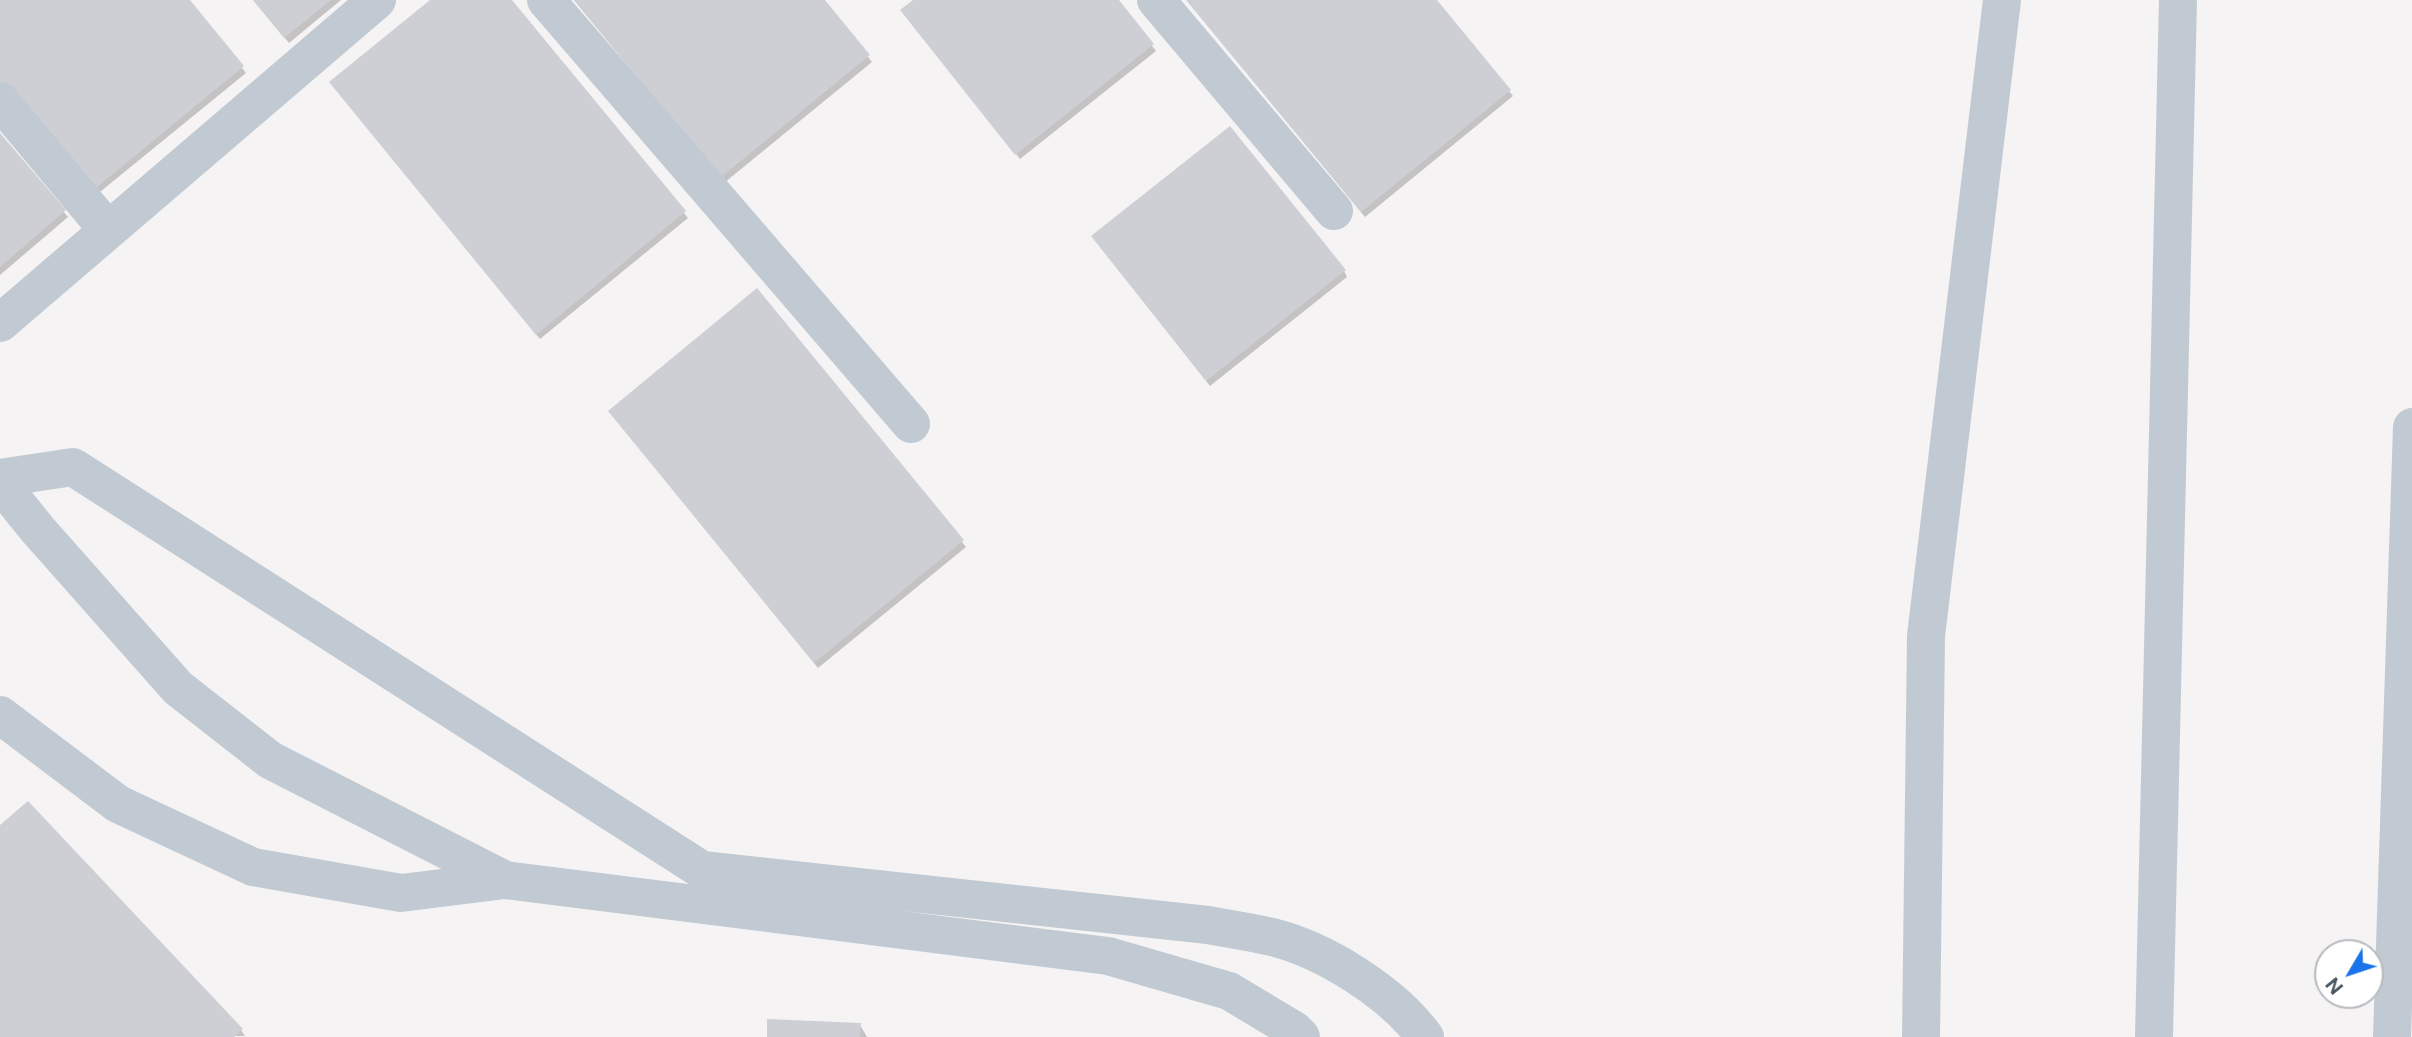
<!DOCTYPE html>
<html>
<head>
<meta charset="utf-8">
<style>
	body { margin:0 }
	#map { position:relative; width:2412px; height:1037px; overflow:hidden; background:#f5f3f3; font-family:"Public Sans",sans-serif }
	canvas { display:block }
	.north { position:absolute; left:2314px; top:939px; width:70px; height:70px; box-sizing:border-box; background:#fff; border:2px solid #b7bbc0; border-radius:50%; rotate:231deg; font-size:19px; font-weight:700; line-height:28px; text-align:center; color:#4a5661 }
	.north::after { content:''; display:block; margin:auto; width:24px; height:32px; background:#1a73e8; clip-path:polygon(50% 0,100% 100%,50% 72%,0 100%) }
</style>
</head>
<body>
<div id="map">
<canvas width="2412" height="1037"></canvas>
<div class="north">N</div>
</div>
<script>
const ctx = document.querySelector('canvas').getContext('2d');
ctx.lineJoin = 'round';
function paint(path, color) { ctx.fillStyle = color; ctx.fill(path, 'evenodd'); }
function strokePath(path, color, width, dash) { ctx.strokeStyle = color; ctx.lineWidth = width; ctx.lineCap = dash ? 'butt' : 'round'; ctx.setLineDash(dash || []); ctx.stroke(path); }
const shadow = new Path2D(`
	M 0,0 L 188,0 L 246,73 L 95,196 L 0,81 Z
	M 253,0 L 341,0 L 289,43 Z
	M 433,0 L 510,0 L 688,218 L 540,339 L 335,88 Z
	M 574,0 L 822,0 L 872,62 L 724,183 Z
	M 916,0 L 1117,0 L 1156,51 L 1020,159 L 906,16 Z
	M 1187,0 L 1435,0 L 1513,96 L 1365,217 Z
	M 0,136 L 68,217 L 0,275 Z
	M 1097,242 L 1344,271 L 1347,277 L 1210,386 Z
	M 757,291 L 966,547 L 818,668 L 610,412 Z
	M 0,827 L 241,1030 L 245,1036 L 0,1037 Z
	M 860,1025 L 867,1037 L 768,1037 Z`);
const building = new Path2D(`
	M 0,0 L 190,0 L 244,66 L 91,192 L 0,81 Z
	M 253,0 L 331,0 L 284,38 Z
	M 430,0 L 512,0 L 686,211 L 536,335 L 329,82 Z
	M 574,0 L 825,0 L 870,55 L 720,178 Z
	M 913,0 L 1119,0 L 1154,44 L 1015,155 L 900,10 Z
	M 1186,0 L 1437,0 L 1511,90 L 1361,212 Z
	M 1230,126 L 1346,270 L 1206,381 L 1091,236 Z
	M 0,133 L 66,210 L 0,267 Z
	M 757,288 L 964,540 L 814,663 L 608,411 Z
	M 28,801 L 243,1029 L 234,1037 L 0,1037 L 0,825 Z
	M 767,1019 L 861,1023 L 860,1037 L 767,1037 Z`);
const minor = new Path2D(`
	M 546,0 L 911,424
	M 1156,0 L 1334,211
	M 0,101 L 107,229
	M 0,323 L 377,0
	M 0,478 L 73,467 L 702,870 L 1208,925 C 1229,929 1251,932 1272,937 C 1325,950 1393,993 1425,1037
	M 0,483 L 38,530 L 178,688 L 270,760 L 505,880 L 1108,956 L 1229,991 L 1294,1030 L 1301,1037
	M 0,715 L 118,804 L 253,867 L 401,893 L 505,880
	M 1921,1037 L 1926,636 L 2002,0
	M 2154,1037 L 2178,0
	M 2392,1037 L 2412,427`);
paint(shadow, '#0003');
paint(building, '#cdcfd5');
strokePath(minor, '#c1cad2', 38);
</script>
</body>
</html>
